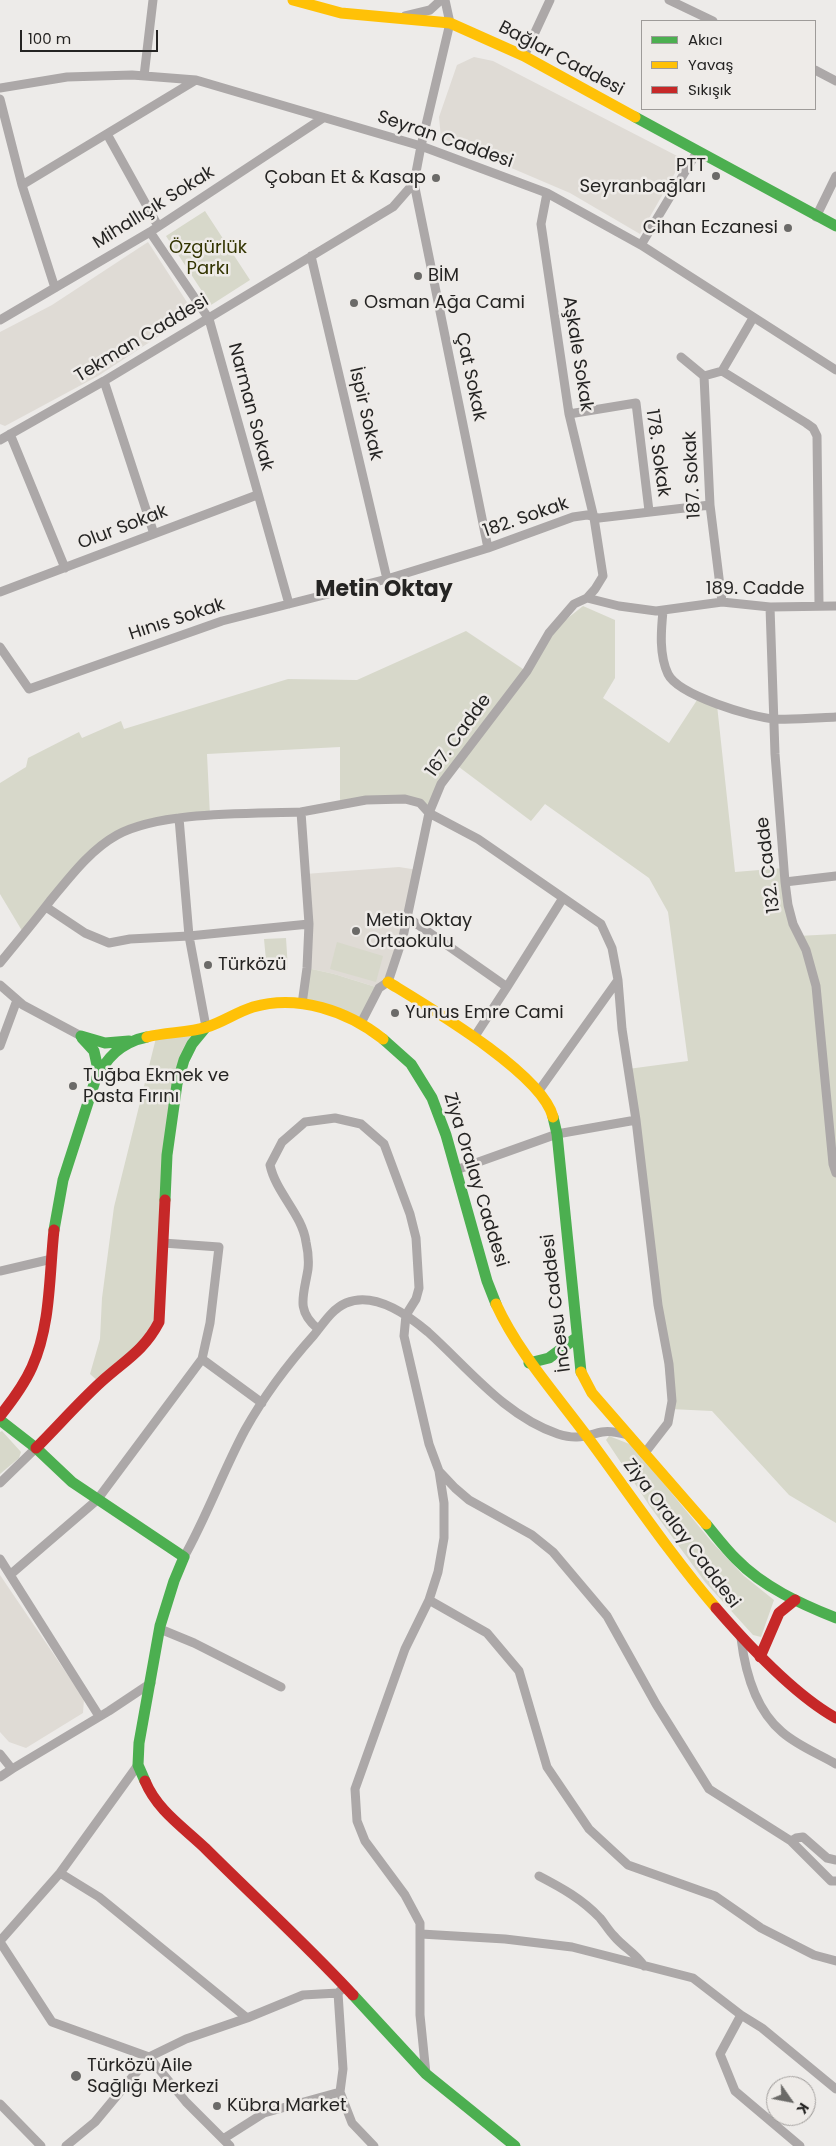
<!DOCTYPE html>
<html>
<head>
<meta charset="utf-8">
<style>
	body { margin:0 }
	#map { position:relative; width:836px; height:2146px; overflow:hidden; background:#edebe9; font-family:Poppins,sans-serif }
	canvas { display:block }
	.legend { position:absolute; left:641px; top:20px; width:175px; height:90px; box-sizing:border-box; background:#eeebe8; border:1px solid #9e9b99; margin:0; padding:6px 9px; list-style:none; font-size:15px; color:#252423 }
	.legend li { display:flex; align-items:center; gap:10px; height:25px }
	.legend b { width:25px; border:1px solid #9e9b99 }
	.north { position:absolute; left:766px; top:2076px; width:50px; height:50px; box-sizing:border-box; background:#eeebe8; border:1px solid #9e9b99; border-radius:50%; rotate:123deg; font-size:14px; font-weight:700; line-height:20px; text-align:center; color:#252423 }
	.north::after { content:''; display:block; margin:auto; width:18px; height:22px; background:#6b6a68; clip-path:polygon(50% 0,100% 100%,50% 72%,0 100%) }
	.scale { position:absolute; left:20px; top:30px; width:138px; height:22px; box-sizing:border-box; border:2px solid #252423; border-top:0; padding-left:6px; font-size:15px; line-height:18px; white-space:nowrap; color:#252423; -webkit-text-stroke:4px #eeebe8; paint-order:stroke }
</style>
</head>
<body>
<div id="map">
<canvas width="836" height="2146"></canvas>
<ul class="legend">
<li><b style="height:6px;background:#4caf50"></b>Akıcı</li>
<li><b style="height:6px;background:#ffc107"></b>Yavaş</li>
<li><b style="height:6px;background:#c62828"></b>Sıkışık</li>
</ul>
<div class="north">K</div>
<div class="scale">100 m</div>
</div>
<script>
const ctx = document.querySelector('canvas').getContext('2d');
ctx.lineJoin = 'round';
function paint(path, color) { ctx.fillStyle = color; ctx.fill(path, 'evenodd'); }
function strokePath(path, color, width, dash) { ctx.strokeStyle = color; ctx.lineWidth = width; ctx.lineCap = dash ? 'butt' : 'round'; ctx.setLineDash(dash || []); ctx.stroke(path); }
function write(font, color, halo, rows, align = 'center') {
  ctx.font = font + ' Poppins,sans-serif'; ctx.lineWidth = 5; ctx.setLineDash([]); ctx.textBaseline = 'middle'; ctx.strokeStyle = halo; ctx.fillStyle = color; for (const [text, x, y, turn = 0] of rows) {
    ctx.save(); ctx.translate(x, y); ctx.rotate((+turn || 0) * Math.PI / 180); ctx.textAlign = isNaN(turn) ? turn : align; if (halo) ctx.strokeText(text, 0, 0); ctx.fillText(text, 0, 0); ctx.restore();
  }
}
const built = new Path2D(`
	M 474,57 L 493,61 L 683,159 L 640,234 L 570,193 L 441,138 L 439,117 L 457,65 Z
	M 148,242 L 194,313 L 98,376 L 5,426 L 0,424 L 0,332 L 52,305 Z
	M 399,867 L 418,870 L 388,982 L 379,988 L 334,974 L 307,968 L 305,874 Z
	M 0,1575 L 84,1699 L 83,1713 L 26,1748 L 9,1742 L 0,1732 Z`);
const green = new Path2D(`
	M 205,211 L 250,280 L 211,305 L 166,236 Z
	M 583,606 L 615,620 L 615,678 L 603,698 L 669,743 L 699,697 L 717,705 L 735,872 L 784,868 L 798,936 L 836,934 L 836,1523 L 789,1495 L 712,1411 L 670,1409 L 628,1069 L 688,1061 L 668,912 L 649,878 L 545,804 L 531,821 L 455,764 L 429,813 L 420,803 L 340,804 L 340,747 L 207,754 L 210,816 L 139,826 L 95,851 L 24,934 L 0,894 L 0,783 L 26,767 L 28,758 L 79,732 L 82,738 L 121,721 L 124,729 L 288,679 L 357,680 L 466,631 L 526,671 L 549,633 Z
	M 286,938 L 288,969 L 267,971 L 264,939 Z
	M 337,942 L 383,956 L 376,982 L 330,969 Z
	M 307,968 L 334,974 L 379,988 L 361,1023 L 302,1004 Z
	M 206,1027 L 177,1084 L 159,1322 L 100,1383 L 90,1374 L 100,1339 L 102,1298 L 114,1207 L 157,1034 Z
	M 2,1431 L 21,1452 L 19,1458 L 0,1474 L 0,1432 Z
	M 609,1436 L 632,1445 L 711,1541 L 744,1576 L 774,1600 L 761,1637 L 753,1635 L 705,1582 L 649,1505 L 606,1440 Z`);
const street = new Path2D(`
	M 669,0 L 713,21
	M 405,16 L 430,10 L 441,0
	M 524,56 L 550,0
	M 815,70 L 836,81
	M 144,76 L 153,0
	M 0,88 L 67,77 L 132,75 L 196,80 L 421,146 L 547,193 L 641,245 L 836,370
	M 0,99 L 22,185 L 55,288
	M 107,134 L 158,226
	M 414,183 L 488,548
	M 22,185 L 196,80
	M 816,217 L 836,176
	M 150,232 L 209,319 L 289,604
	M 641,245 L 697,152
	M 311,256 L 387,579
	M 0,320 L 150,232 L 323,118
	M 681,357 L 704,376 L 710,505 L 722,602
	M 722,371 L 753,318
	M 704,376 L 722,371 L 806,423 L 813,428 L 817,436 L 819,605
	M 104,381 L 154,534
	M 569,414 L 636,403 L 649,511
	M 10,434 L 65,568
	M 0,440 L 104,381 L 393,207 L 414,183 L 421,146 L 450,23 L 445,0
	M 0,592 L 257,495
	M 587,598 L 619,606 L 656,611 L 722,602 L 770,607 L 836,606
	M 770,607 L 775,754 L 785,882 L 788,905 L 793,924 L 806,950 L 816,986 L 833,1164 L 836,1173
	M 663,611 C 661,631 659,655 668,674 C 678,695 753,718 775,719 C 795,720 816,718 836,717
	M 0,647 L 29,689 L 222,621 L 387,579 L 488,548 L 573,517 L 587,515 L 599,518 L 710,505
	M 301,812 L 366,800 L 405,799 L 420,803 L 429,813 L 478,839 L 601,924 L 612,948 L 618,980 L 622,1029 L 636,1120 L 658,1305 L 669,1364 L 672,1401 L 668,1423 L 644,1454
	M 179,818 L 189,936 L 206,1027
	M 785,882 L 836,876
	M 46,907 L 85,933 L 109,943 L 130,939 L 189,936 L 309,924
	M 407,917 L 507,987 L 475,1036
	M 0,963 C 17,942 34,922 50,901 C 70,877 90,850 117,835 C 161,811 250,814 301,812 L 309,924 L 307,968 L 302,1004
	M 0,985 L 23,1005 L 81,1036
	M 507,987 L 563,898
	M 361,1023 L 379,988 L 388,982 L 403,937 L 429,813 L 441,784 L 527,671 L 549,633 L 574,604 L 587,598 L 595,589 L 603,576 L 594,518 L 569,414 L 541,224 L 547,193
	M 0,1046 L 17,1000
	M 538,1092 L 618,980
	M 456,1170 L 557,1134 L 636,1120
	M 0,1271 L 52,1259
	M 318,1329 C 295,1310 304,1295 308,1269 C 309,1260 308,1251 306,1242 C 302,1214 276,1193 270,1165 L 282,1142 L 305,1122 L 335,1118 L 361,1124 L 384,1144 L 410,1214 L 416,1238 L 419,1288 L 416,1299 L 406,1315 L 404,1336 L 429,1444 L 439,1471 L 444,1503 L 444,1538 L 438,1572 L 429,1600 L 405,1649 L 355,1789 L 357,1821 L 365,1841 L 405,1895 L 420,1923 L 420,2015 L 426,2074
	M 202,1359 L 262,1403
	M 439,1471 L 455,1488 L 469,1500 L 532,1535 L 553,1552 L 607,1616 L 656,1704 L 709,1789 L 791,1841 L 831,1881 L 836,1881
	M 0,1483 L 36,1448
	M 184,1557 C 207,1516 223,1471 245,1430 C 264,1396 288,1364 314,1335 C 323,1324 332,1309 346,1303 C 374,1291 408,1315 428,1332 C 468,1368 505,1416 558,1434 C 577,1440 584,1436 602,1432 C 611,1430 620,1433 628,1435
	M 0,1559 L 99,1716
	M 11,1574 L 97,1500 L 202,1359 L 210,1323 L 219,1247 L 163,1243
	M 429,1600 L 487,1633 L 519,1671 L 547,1767 L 589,1829 L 628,1865 L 715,1896 L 761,1928 L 814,1955 L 836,1961
	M 160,1629 L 194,1643 L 281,1687
	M 741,1638 C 745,1671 756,1710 782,1732 C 798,1746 819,1754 836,1764
	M 0,1754 L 12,1769 L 109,1711 L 151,1683
	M 0,1777 L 12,1769
	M 791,1841 L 796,1838 L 803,1837 L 827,1858 L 836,1860
	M 60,1873 L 99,1897 L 247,2018
	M 539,1876 C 562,1888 582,1899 600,1918 C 605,1924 609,1931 614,1936 C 624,1948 636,1953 644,1966
	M 421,1934 L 505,1939 L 572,1947 L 693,1978 L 741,2015 L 720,2054 L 735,2091 L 800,2146
	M 0,1941 L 60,1873 L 138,1765
	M 0,1942 L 52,2022 L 149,2057 L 186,2102 L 230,2146
	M 342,1989 L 338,1993 L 343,2069 L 340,2092 L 352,2123 L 374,2146
	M 741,2015 L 762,2028 L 836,2089
	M 0,2104 L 41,2146
	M 223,2139 L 264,2113 L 340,2092
	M 66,2146 L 95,2122 L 149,2057 L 186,2039 L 247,2018 L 303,1995 L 338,1993`);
const fast = new Path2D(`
	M 635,117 L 836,226
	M 81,1036 L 105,1043 L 129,1041
	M 82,1038 L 94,1051 L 99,1074
	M 383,1039 L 411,1064 L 432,1098 L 446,1135 L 487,1281 L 496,1304
	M 553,1117 L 557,1134 L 581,1372
	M 165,1200 L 167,1155 L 177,1084 L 184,1060 L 192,1044 L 206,1027
	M 54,1230 L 63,1180 L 95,1081 C 106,1058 121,1042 147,1037
	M 529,1363 L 549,1358 L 576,1338
	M 0,1420 L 36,1448 L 72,1482 L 184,1557 L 174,1581 L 160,1626 L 139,1743 L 138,1765 L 145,1781
	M 706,1524 C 716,1536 725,1548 736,1559 C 763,1587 801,1604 836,1618
	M 353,1995 L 426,2074 L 515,2146`);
const slow = new Path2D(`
	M 293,0 L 341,13 L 450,23 L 524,56 L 635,117
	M 388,982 C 427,1006 542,1073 553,1117
	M 147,1037 C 167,1032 188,1033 207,1027 C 223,1022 237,1012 253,1007 C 298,994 348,1011 383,1039
	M 496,1304 C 518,1352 554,1392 586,1435 C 629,1493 669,1553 716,1608
	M 581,1372 L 592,1393 L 706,1524`);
const jam = new Path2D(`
	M 0,1416 C 12,1401 24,1385 32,1367 C 51,1325 49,1276 54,1230
	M 36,1448 C 58,1426 78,1403 101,1382 C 124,1361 144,1351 159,1322 L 165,1200
	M 716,1608 C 748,1645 793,1694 836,1718
	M 760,1657 L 779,1613 L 795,1600
	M 145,1781 C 157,1810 183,1827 205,1848 C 254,1897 306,1944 353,1995`);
const markers = [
	[716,176,5,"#6b6a68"],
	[436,178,5,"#6b6a68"],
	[788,228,5,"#6b6a68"],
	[418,276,5,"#6b6a68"],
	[354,303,5,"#6b6a68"],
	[356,931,5,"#6b6a68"],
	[208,965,5,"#6b6a68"],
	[395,1013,5,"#6b6a68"],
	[73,1086,5,"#6b6a68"],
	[76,2076,6,"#6b6a68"],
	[217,2106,5,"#6b6a68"]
];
const streetNames = [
	["Bağlar Caddesi",561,59,28],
	["Seyran Caddesi",445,140,19],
	["Mihallıçık Sokak",154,208,-32],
	["Tekman Caddesi",142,339,-31],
	["Aşkale Sokak",577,354,81],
	["Çat Sokak",470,377,78],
	["Narman Sokak",250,407,75],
	["İspir Sokak",365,414,77],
	["178. Sokak",657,453,82],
	["187. Sokak",693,475,-93],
	["182. Sokak",526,518,-19],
	["Olur Sokak",123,528,-21],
	["189. Cadde",755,589],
	["Hınıs Sokak",177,620,-18],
	["167. Cadde",459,736,-54],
	["132. Cadde",769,865,-97],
	["Ziya Oralay Caddesi",475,1180,73],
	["İncesu Caddesi",557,1303,-97],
	["Ziya Oralay Caddesi",681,1534,53]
];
const poiNames = [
	["PTT",706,166,"right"],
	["Seyranbağları",706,187,"right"],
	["Çoban Et & Kasap",426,178,"right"],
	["Cihan Eczanesi",778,228,"right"],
	["BİM",428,276],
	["Osman Ağa Cami",364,303],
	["Metin Oktay",366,921],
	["Ortaokulu",366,942],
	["Türközü",218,965],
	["Yunus Emre Cami",405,1013],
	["Tuğba Ekmek ve",83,1076],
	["Pasta Fırını",83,1097],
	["Türközü Aile",87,2066],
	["Sağlığı Merkezi",87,2087],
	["Kübra Market",227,2106]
];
const parkNames = [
	["Özgürlük",208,248],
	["Parkı",208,269]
];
const districtNames = [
	["Metin Oktay",384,590]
];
paint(built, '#dfdbd5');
paint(green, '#d7d8ca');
strokePath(street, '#aca8a8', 9);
strokePath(fast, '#4caf50', 11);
strokePath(slow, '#ffc107', 11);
strokePath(jam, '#c62828', 11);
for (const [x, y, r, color] of markers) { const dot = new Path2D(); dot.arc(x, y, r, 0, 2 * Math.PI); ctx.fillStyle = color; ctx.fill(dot); strokePath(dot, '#eeebe8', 2); }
write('18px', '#252423', '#eeebe8', streetNames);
write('18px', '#252423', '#eeebe8', poiNames, 'left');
write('18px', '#323400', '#eeebe8', parkNames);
write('bold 22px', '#252423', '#eeebe8', districtNames);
</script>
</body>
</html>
